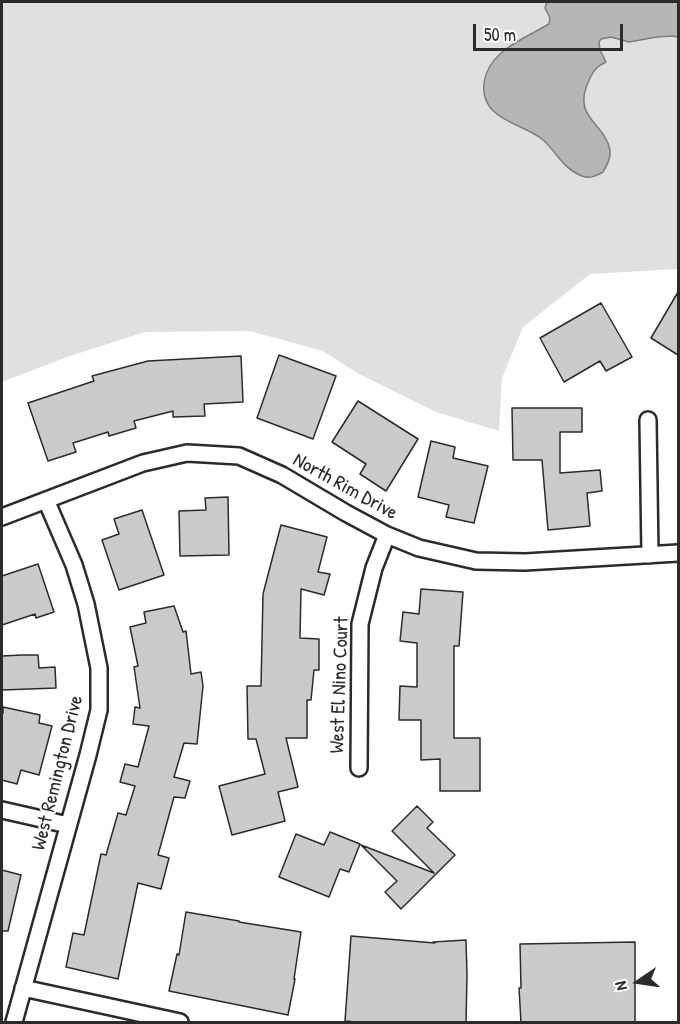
<!DOCTYPE html>
<html>
<head>
<meta charset="utf-8">
<style>
	body { margin:0 }
	#map { position:relative; width:680px; height:1024px; overflow:hidden; background:#fff; font-family:"Patrick Hand",sans-serif }
	canvas { display:block }
	.frame { position:absolute; inset:0; border:3px solid #2b2b2b; pointer-events:none }
	.north { position:absolute; left:608px; top:952px; width:60px; height:60px; -webkit-text-stroke:4px #fff; paint-order:stroke; rotate:257deg; font-size:16px; font-weight:700; line-height:24px; text-align:center; color:#2b2b2b }
	.north::after { content:''; display:block; margin:auto; width:21px; height:27px; background:#2b2b2b; clip-path:polygon(50% 0,100% 100%,50% 72%,0 100%) }
	.scale { position:absolute; left:473px; top:24px; width:150px; height:27px; box-sizing:border-box; border:3px solid #2b2b2b; border-top:0; padding-left:8px; font-size:18px; line-height:21px; white-space:nowrap; color:#2b2b2b; -webkit-text-stroke:4px #fff; paint-order:stroke }
</style>
</head>
<body>
<div id="map">
<canvas width="680" height="1024"></canvas>
<div class="frame"></div>
<div class="north">N</div>
<div class="scale">50 m</div>
</div>
<script>
const ctx = document.querySelector('canvas').getContext('2d');
ctx.lineJoin = 'round';
function paint(path, color) { ctx.fillStyle = color; ctx.fill(path, 'evenodd'); }
function strokePath(path, color, width, dash) { ctx.strokeStyle = color; ctx.lineWidth = width; ctx.lineCap = dash ? 'butt' : 'round'; ctx.setLineDash(dash || []); ctx.stroke(path); }
function write(font, color, halo, rows, align = 'center') {
  ctx.font = font + ' "Patrick Hand",sans-serif'; ctx.lineWidth = 4.5; ctx.setLineDash([]); ctx.textBaseline = 'middle'; ctx.strokeStyle = halo; ctx.fillStyle = color; for (const [text, x, y, turn = 0] of rows) {
    ctx.save(); ctx.translate(x, y); ctx.rotate((+turn || 0) * Math.PI / 180); ctx.textAlign = isNaN(turn) ? turn : align; if (halo) ctx.strokeText(text, 0, 0); ctx.fillText(text, 0, 0); ctx.restore();
  }
}
const green = new Path2D(`
	M 2,2 L 678,2 L 678,269 L 590,274 L 523,327 L 502,378 L 499,431 L 436,412 L 357,373 L 323,351 L 250,331 L 145,332 L 67,357 L 2,382 Z`);
const water = new Path2D(`
	M 547,2 L 678,2 L 678,37 L 672,36 L 657,37 L 629,42 L 611,37 L 601,39 L 599,42 L 600,50 L 606,62 C 597,66 594,70 590,78 C 570,118 604,121 610,150 C 611,158 607,165 603,172 C 596,176 590,179 582,176 C 562,168 557,152 542,139 C 522,123 480,120 484,83 C 488,51 524,39 549,24 L 550,18 L 545,8 Z`);
const building = new Path2D(`
	M 678,292 L 678,355 L 651,338 Z
	M 601,303 L 632,357 L 606,371 L 600,361 L 564,382 L 540,338 Z
	M 279,355 L 336,376 L 313,439 L 257,418 Z
	M 241,356 L 243,402 L 204,404 L 205,416 L 173,417 L 173,411 L 134,421 L 136,428 L 109,436 L 108,432 L 73,443 L 76,452 L 48,461 L 28,403 L 94,381 L 92,376 L 148,361 Z
	M 358,401 L 418,439 L 386,491 L 360,474 L 366,464 L 332,442 Z
	M 512,408 L 582,408 L 582,432 L 560,432 L 560,473 L 600,470 L 602,491 L 587,493 L 590,526 L 548,530 L 542,460 L 513,460 Z
	M 431,441 L 455,447 L 453,458 L 488,466 L 474,523 L 446,517 L 449,505 L 418,497 Z
	M 228,497 L 229,555 L 180,556 L 179,511 L 206,510 L 205,498 Z
	M 142,510 L 164,575 L 119,590 L 102,540 L 119,534 L 114,519 Z
	M 281,525 L 327,537 L 318,572 L 330,574 L 324,595 L 301,589 L 300,638 L 319,639 L 319,670 L 314,670 L 311,700 L 307,700 L 307,738 L 286,738 L 298,787 L 278,792 L 285,821 L 232,835 L 219,786 L 265,774 L 256,739 L 248,739 L 247,686 L 261,686 L 263,594 Z
	M 38,564 L 54,612 L 36,618 L 35,614 L 2,625 L 2,576 Z
	M 421,589 L 463,592 L 459,646 L 454,646 L 454,738 L 480,738 L 480,791 L 440,791 L 440,759 L 421,760 L 421,720 L 399,720 L 400,686 L 417,687 L 417,643 L 400,641 L 403,612 L 419,614 Z
	M 174,606 L 183,632 L 186,631 L 191,674 L 201,672 L 203,686 L 197,744 L 184,743 L 174,777 L 190,781 L 185,798 L 174,797 L 158,855 L 169,858 L 161,889 L 138,883 L 118,979 L 66,967 L 73,933 L 84,935 L 101,854 L 106,855 L 118,813 L 126,815 L 135,786 L 120,782 L 125,764 L 138,767 L 149,726 L 133,724 L 135,707 L 140,708 L 134,667 L 138,666 L 130,627 L 146,623 L 144,612 Z
	M 22,655 L 38,655 L 39,668 L 55,667 L 56,688 L 2,690 L 2,656 Z
	M 3,707 L 40,715 L 39,723 L 52,726 L 39,775 L 21,770 L 17,784 L 2,780 L 2,713 L 3,713 Z
	M 417,806 L 433,822 L 427,828 L 455,855 L 401,909 L 385,892 L 397,881 L 361,845 L 434,873 L 392,831 Z
	M 330,832 L 360,844 L 349,872 L 340,869 L 329,897 L 279,877 L 296,834 L 324,845 Z
	M 2,870 L 21,875 L 8,931 L 2,931 Z
	M 186,912 L 239,921 L 239,922 L 301,932 L 294,979 L 295,979 L 288,1015 L 169,991 L 177,954 L 179,955 Z
	M 351,936 L 435,943 L 433,942 L 466,940 L 467,975 L 466,1023 L 366,1023 L 345,1021 Z
	M 635,942 L 635,1023 L 521,1023 L 519,988 L 521,988 L 520,944 Z`);
const minor = new Path2D(`
	M 648,420 L 650,555
	M 2,517 L 143,463 L 187,453 L 239,456 L 282,475 L 346,513 L 387,535 L 419,548 L 476,561 L 525,562 L 678,553
	M 359,768 L 360,624 L 374,568 L 387,535
	M 2,810 L 68,825
	M 23,988 L 180,1022
	M 14,1022 L 88,755 L 99,710 L 99,668 L 86,604 L 74,565 L 46,500`);
const streetNames = [
	["North Rim Drive",345,487,29],
	["West El Nino Court",340,685,-88],
	["West Remington Drive",58,773,-76]
];
paint(green, '#e0e0e0');
paint(water, '#b6b6b6');
strokePath(water, '#7e7e7e', 1.5);
paint(building, '#cbcbcb');
strokePath(building, '#2b2b2b', 1.5);
strokePath(minor, '#2b2b2b', 20);
strokePath(minor, '#fff', 15);
write('20px', '#2b2b2b', '#fff', streetNames);
</script>
</body>
</html>
